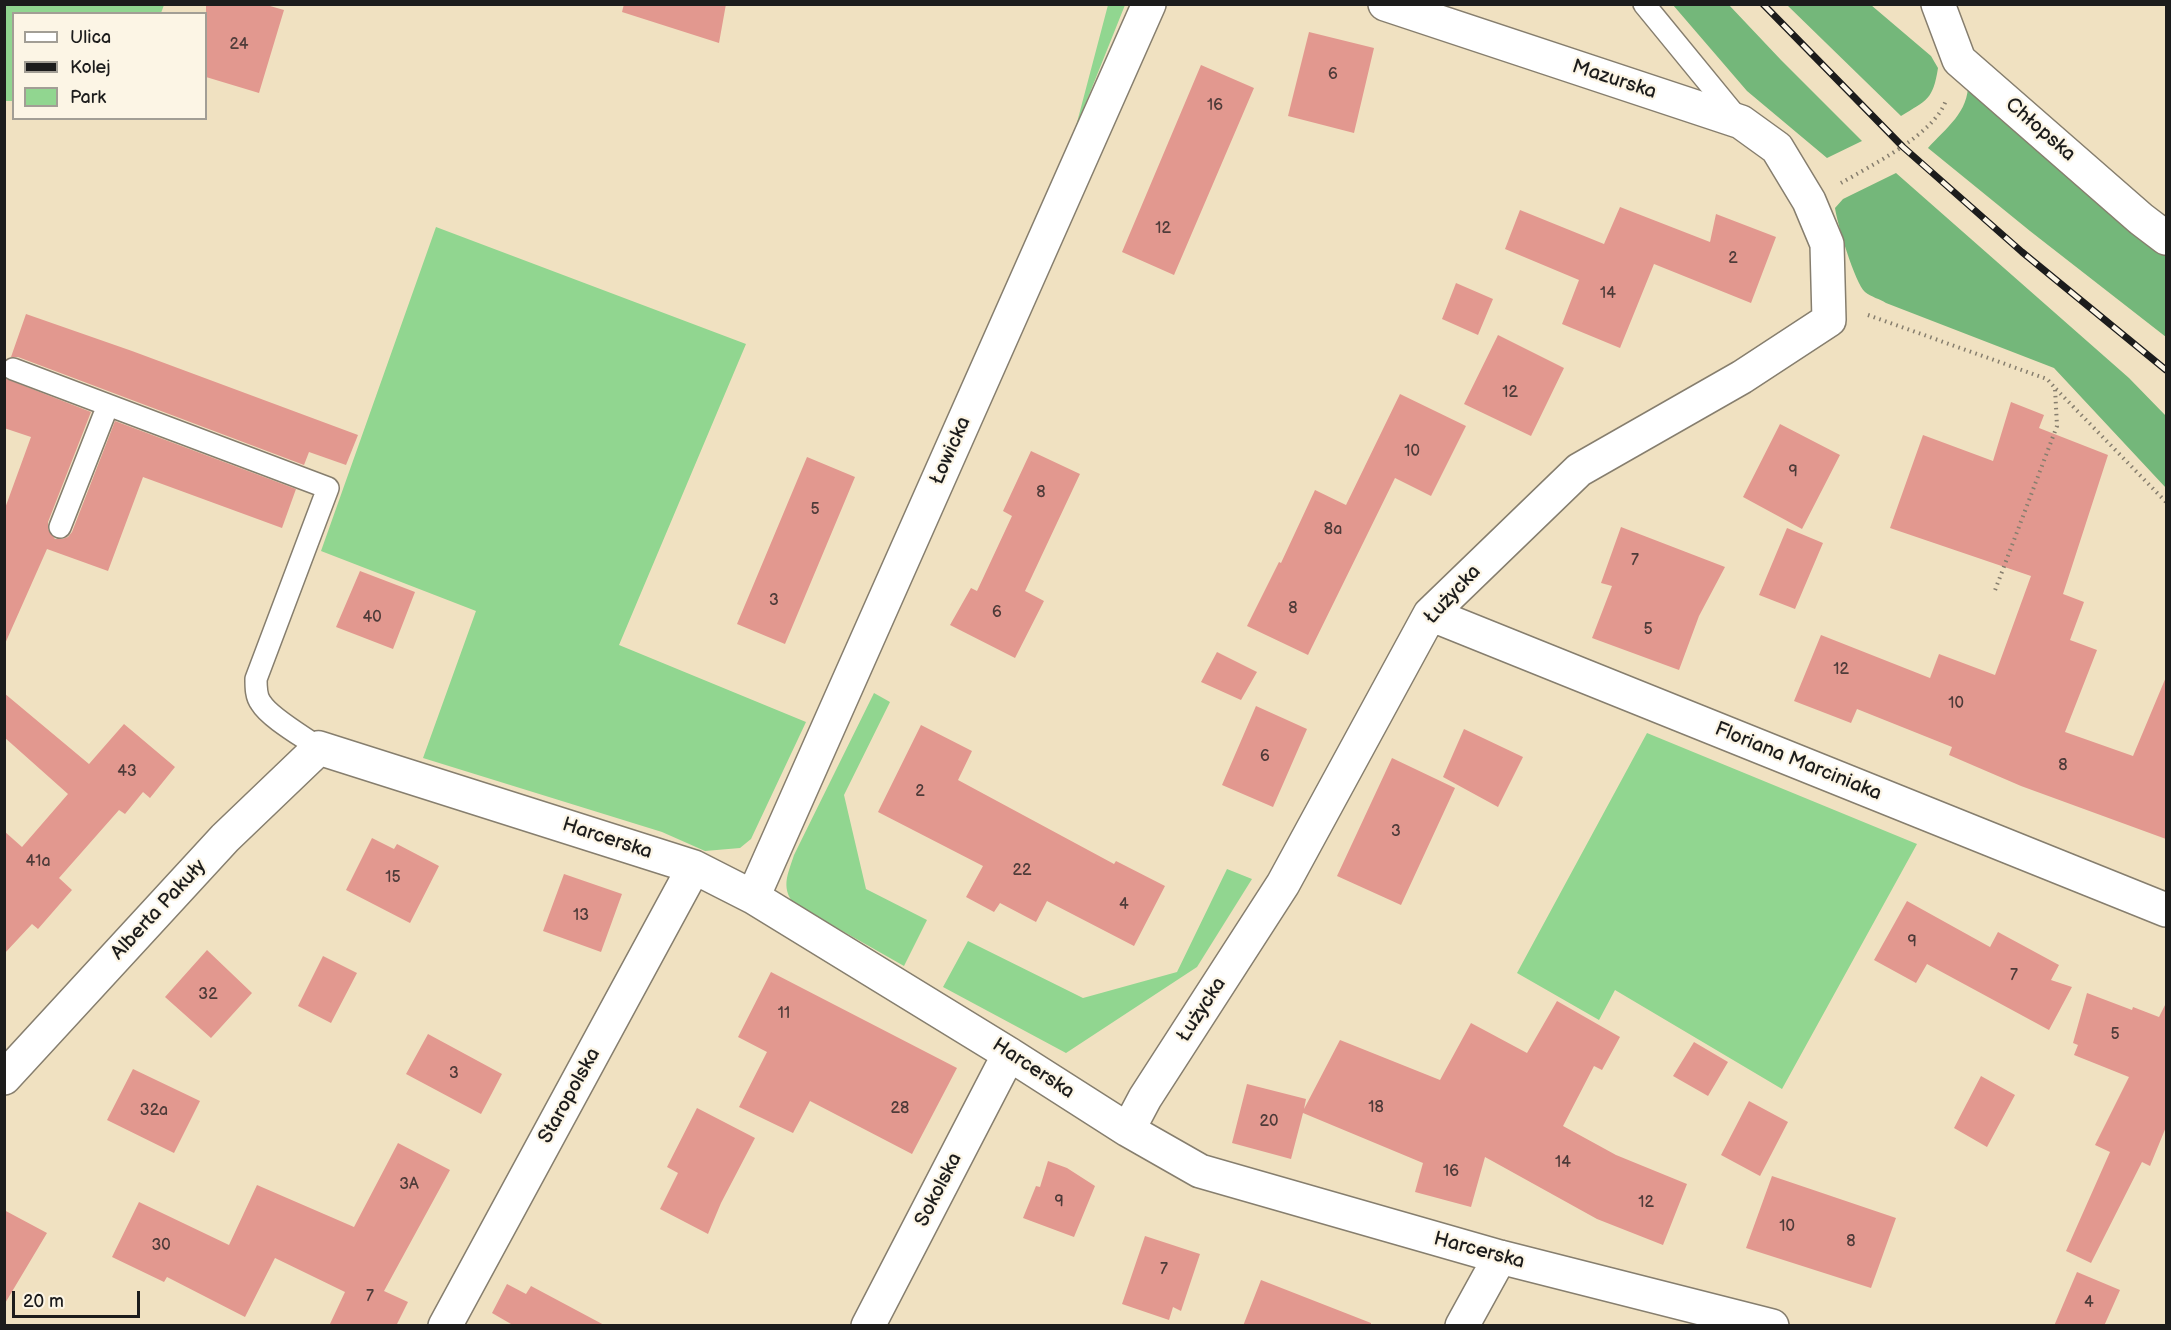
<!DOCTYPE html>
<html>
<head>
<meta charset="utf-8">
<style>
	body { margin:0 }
	#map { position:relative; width:2171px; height:1330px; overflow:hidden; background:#f0e1c1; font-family:"Balsamiq Sans",sans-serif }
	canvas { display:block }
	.frame { position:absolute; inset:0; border:6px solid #1c1c1c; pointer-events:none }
	.legend { position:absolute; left:12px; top:12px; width:195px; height:108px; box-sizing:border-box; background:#fcf5e5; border:2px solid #a29e95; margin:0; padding:8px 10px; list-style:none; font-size:18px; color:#1c1c1c }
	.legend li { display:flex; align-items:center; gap:12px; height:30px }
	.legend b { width:30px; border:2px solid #a29e95 }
	.scale { position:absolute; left:12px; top:1291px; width:128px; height:27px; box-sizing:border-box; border:3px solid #1c1c1c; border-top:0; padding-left:8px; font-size:18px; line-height:21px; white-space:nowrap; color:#1c1c1c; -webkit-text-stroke:4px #fcf5e5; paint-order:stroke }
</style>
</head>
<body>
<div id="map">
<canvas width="2171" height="1330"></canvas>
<div class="frame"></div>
<ul class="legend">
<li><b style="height:8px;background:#fff"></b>Ulica</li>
<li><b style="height:8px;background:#1c1c1c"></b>Kolej</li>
<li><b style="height:16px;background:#91d690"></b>Park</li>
</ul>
<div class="scale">20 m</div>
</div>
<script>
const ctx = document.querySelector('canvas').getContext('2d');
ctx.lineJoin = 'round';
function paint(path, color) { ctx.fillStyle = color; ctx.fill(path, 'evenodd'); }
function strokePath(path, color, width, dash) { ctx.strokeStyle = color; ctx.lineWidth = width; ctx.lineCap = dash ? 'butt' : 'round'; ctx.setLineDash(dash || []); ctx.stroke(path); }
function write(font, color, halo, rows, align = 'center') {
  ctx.font = font + ' "Balsamiq Sans",sans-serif'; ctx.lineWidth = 4.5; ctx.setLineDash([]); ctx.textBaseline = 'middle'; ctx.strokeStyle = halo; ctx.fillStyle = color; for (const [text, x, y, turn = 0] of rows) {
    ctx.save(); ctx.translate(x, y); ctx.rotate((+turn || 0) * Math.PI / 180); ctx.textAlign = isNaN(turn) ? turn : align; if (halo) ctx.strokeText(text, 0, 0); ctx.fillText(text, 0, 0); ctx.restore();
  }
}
const green = new Path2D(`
	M 5,4 L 164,4 L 164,5 L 161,13 L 14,14 L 13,101 L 6,101 L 5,103 Z
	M 1108,5 L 1125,5 L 1075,130 Z
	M 436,227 L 746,344 L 619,645 L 806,722 L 751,839 L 740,848 L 705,851 L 662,832 L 423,758 L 476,611 L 321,551 Z
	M 874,693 L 890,702 L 844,795 L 866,889 L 927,920 L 904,966 L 793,903 C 781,886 788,874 794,855 Z
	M 1647,733 L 1917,844 L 1782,1089 L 1615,990 L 1599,1020 L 1517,973 Z
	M 1227,869 L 1252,879 L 1197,967 L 1066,1053 L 943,987 L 968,941 L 1083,998 L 1177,972 Z`);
const forest = new Path2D(`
	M 1673,5 L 1729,5 L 1781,60 L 1862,141 L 1827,158 L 1747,91 Z
	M 1787,5 L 1871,5 L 1931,56 L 1938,68 C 1933,100 1927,100 1901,116 Z
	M 1968,83 L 2166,254 L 2166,337 L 2030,231 L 1928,148 C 1946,128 1969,112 1968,83 Z
	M 1896,173 L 2129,378 L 2166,416 L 2166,488 L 2054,368 L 1886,303 C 1880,299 1871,297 1865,292 C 1855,283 1837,223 1835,208 L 1843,199 Z`);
const building = new Path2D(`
	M 206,4 L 263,4 L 284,10 L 259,93 L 206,77 Z
	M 624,4 L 726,4 L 719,43 L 622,12 Z
	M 1309,32 L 1374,48 L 1354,133 L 1288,116 Z
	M 1201,65 L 1254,88 L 1174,275 L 1122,252 Z
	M 1620,207 L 1710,242 L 1716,214 L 1776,237 L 1751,303 L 1654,264 L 1620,348 L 1562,324 L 1579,280 L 1505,249 L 1520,210 L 1604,244 Z
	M 1456,283 L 1493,299 L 1478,335 L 1442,319 Z
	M 26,314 L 132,351 L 358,435 L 346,465 L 309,452 L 304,465 L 18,357 L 11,357 Z
	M 1498,335 L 1564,368 L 1531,436 L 1464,404 Z
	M 4,378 L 91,412 L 48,522 L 48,529 L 55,539 L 62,539 L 68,537 L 72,532 L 115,421 L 296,489 L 282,528 L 143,477 L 108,571 L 47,549 L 4,646 L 4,511 L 31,437 L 4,428 Z
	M 1400,394 L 1466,426 L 1431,496 L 1395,478 L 1308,655 L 1247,626 L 1279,562 L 1281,563 L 1315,490 L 1346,505 Z
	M 2011,402 L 2044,415 L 2039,428 L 2108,455 L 2063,594 L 2084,602 L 2070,640 L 2097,650 L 2065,732 L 2133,756 L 2166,677 L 2166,839 L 2021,786 L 1949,755 L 1952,747 L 1857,709 L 1851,723 L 1794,701 L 1821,635 L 1930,678 L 1939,654 L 1995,675 L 2031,576 L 1890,528 L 1923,435 L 1993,461 Z
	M 1780,424 L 1840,455 L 1802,529 L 1743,497 Z
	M 1031,451 L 1080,474 L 1025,591 L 1044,601 L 1015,658 L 950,625 L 971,588 L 977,591 L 1012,516 L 1003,511 Z
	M 807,457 L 855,477 L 785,644 L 737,624 Z
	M 1621,527 L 1725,567 L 1699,616 L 1679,670 L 1592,638 L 1612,586 L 1601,583 Z
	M 1787,528 L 1823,543 L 1795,609 L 1759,595 Z
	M 360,571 L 415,592 L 393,649 L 336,627 Z
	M 1217,652 L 1257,672 L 1241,700 L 1201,682 Z
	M 4,693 L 89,764 L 124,724 L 175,767 L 150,798 L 143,792 L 125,814 L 119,810 L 59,878 L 72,890 L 38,929 L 32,924 L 4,954 L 4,831 L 22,847 L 68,794 L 4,737 Z
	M 1256,706 L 1307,729 L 1273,807 L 1222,785 Z
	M 921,725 L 972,751 L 958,780 L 1114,864 L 1116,861 L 1165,886 L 1134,946 L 1047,901 L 1036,922 L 1000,903 L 994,912 L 966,897 L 983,866 L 878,812 Z
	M 1464,729 L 1523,757 L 1498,807 L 1443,777 Z
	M 1392,758 L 1455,788 L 1401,905 L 1337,876 Z
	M 372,838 L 394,849 L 397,844 L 439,866 L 410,923 L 346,890 Z
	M 564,874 L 622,894 L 601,952 L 543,931 Z
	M 1907,901 L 1990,947 L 1998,932 L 2059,965 L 2051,980 L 2072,987 L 2049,1030 L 1927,964 L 1916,983 L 1874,960 Z
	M 207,950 L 252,993 L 211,1038 L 165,997 Z
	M 323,956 L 357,973 L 331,1023 L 298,1006 Z
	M 771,972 L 957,1068 L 912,1154 L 810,1101 L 793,1133 L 739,1107 L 767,1052 L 738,1037 Z
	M 2087,993 L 2132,1010 L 2133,1007 L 2159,1017 L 2166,1003 L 2166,1127 L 2150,1166 L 2142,1162 L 2091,1263 L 2066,1251 L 2110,1152 L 2095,1145 L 2129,1077 L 2074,1055 L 2078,1045 L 2073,1043 Z
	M 1557,1001 L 1620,1037 L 1602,1070 L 1594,1066 L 1563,1126 L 1616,1155 L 1687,1184 L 1663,1245 L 1597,1219 L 1485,1157 L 1471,1207 L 1415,1192 L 1423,1163 L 1303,1113 L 1291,1159 L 1232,1143 L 1247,1084 L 1306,1099 L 1304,1109 L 1340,1040 L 1440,1080 L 1471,1023 L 1527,1053 Z
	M 428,1034 L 502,1074 L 481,1114 L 406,1074 Z
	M 1694,1042 L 1728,1062 L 1708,1096 L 1673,1076 Z
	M 133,1069 L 200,1101 L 174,1153 L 107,1120 Z
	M 1981,1076 L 2015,1095 L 1987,1147 L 1954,1128 Z
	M 1749,1101 L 1788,1122 L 1760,1176 L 1721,1155 Z
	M 697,1108 L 755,1138 L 721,1203 L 708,1234 L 660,1209 L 678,1173 L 667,1167 Z
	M 398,1143 L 450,1170 L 384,1291 L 408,1302 L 396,1326 L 329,1326 L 345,1292 L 275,1258 L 245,1317 L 167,1277 L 164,1282 L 112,1257 L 139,1202 L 229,1245 L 257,1185 L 354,1227 Z
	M 1048,1161 L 1067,1168 L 1095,1186 L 1074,1237 L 1023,1218 L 1036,1186 L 1040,1187 Z
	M 1772,1176 L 1896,1218 L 1871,1288 L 1746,1248 Z
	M 4,1210 L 47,1233 L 4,1305 Z
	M 1145,1236 L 1200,1254 L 1181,1311 L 1173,1307 L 1169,1320 L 1122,1304 Z
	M 2077,1272 L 2120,1290 L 2104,1326 L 2054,1326 Z
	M 1261,1280 L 1371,1323 L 1371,1326 L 1243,1326 Z
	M 507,1284 L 526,1294 L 531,1286 L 606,1326 L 510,1326 L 511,1324 L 492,1313 Z`);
const path = new Path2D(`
	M 1841,183 C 1872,165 1935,134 1946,100
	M 1868,315 L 2047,379 L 2055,388 L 2057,426 L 1994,593
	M 2056,389 L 2166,502`);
const lane = new Path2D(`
	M 1644,4 L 1739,120
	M 13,369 L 108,405
	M 60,527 L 108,405 L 328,488 L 256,679 C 256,687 256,697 261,703 C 270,718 304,737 319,748`);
const street = new Path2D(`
	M 1938,4 L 1959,60 L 2141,219 L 2166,238
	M 1430,614 L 2166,910
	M 753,897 L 1149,4
	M 4,1078 L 225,838 L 319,748 L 694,867 L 753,897 L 1009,1054 L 1128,1130 L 1200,1171 L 1500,1257 L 1772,1326
	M 1128,1130 L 1145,1098 L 1283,884 L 1430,614 L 1579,470 L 1742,377 L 1829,320 L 1827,244 L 1809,201 L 1777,148 L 1741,122 L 1385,4
	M 445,1326 L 694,867
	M 868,1326 L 1009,1054
	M 1462,1326 L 1500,1257`);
const rail = new Path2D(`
	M 1763,4 L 1903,147 L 2022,252 L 2166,370`);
const numberNames = [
	["24",239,45],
	["6",1333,75],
	["16",1215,106],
	["12",1163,229],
	["2",1733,259],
	["14",1608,294],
	["12",1510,393],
	["10",1412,452],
	["9",1793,472],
	["8",1041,493],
	["5",815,510],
	["8a",1333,530],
	["7",1635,561],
	["3",774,601],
	["8",1293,609],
	["6",997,613],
	["40",372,618],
	["5",1648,630],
	["12",1841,670],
	["10",1956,704],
	["6",1265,757],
	["8",2063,766],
	["43",127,772],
	["2",920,792],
	["3",1396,832],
	["41a",38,862],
	["22",1022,871],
	["15",393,878],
	["4",1124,905],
	["13",581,916],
	["9",1912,942],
	["7",2014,976],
	["32",208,995],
	["11",784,1014],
	["5",2115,1035],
	["3",454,1074],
	["18",1376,1108],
	["28",900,1109],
	["32a",154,1111],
	["20",1269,1122],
	["14",1563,1163],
	["16",1451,1172],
	["3A",409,1185],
	["9",1059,1202],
	["12",1646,1203],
	["10",1787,1227],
	["8",1851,1242],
	["30",161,1246],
	["7",1164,1270],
	["7",370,1297],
	["4",2089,1303]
];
const streetNames = [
	["Mazurska",1614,80,18],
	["Chłopska",2040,130,41],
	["Łowicka",951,451,-66],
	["Łużycka",1453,595,-47],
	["Floriana Marciniaka",1798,762,22],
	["Harcerska",607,839,18],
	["Alberta Pakuły",159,910,-47],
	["Łużycka",1202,1010,-57],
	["Harcerska",1033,1069,33],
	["Staropolska",570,1096,-61],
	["Sokolska",939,1190,-63],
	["Harcerska",1479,1251,15]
];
paint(green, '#91d690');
paint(forest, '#74b77a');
paint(building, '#e2988f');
strokePath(lane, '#867e6e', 24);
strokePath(street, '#867e6e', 36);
strokePath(path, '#867e6e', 4, [1.5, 4.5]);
strokePath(lane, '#fff', 21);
strokePath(street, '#fff', 33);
strokePath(rail, '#1c1c1c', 7);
strokePath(rail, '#fcf5e5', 4.5, [14]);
write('16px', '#4e3b39', null, numberNames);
write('20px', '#1c1c1c', '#fcf5e5', streetNames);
</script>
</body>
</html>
